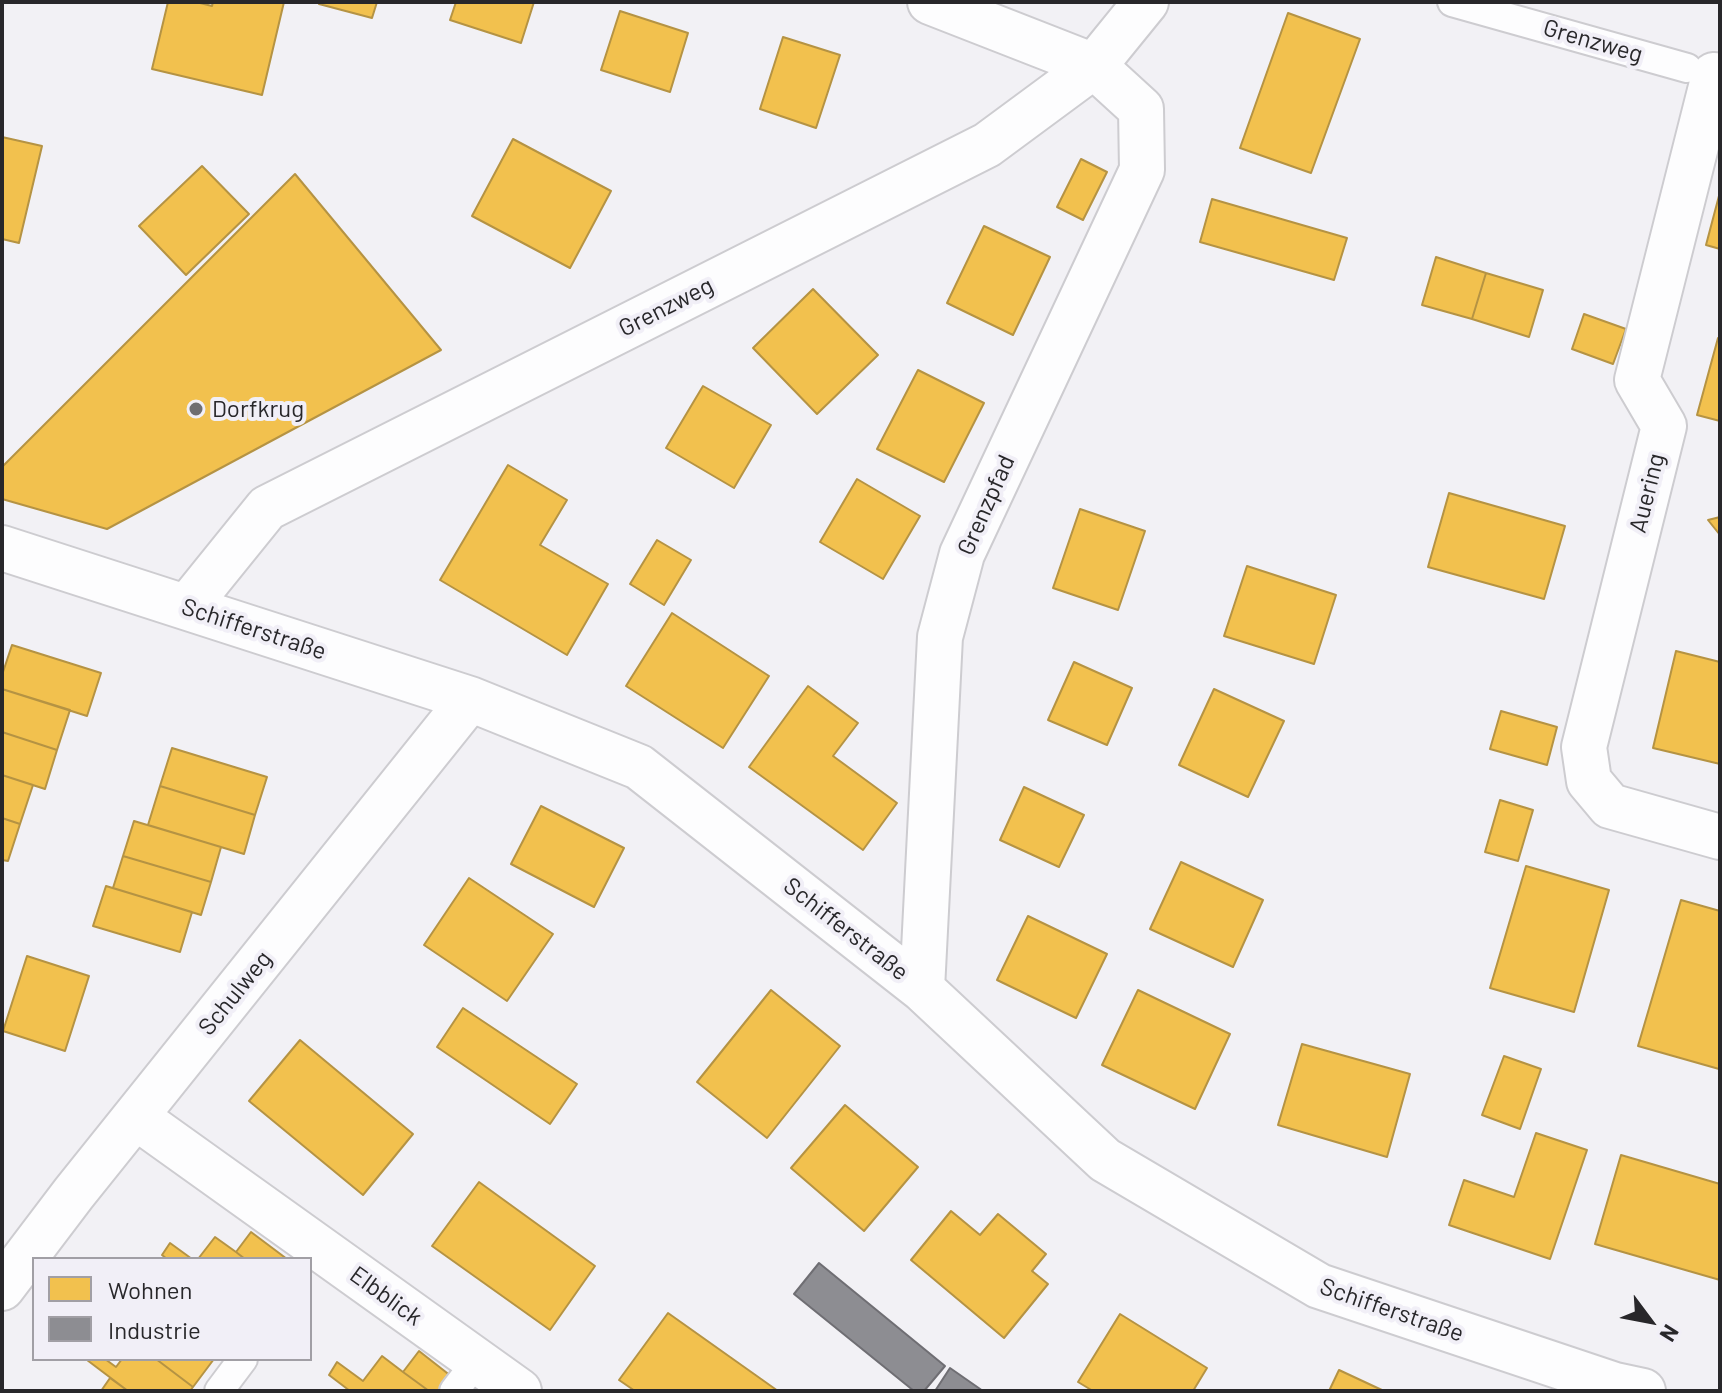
<!DOCTYPE html>
<html>
<head>
<meta charset="utf-8">
<style>
	body { margin:0 }
	#map { position:relative; width:1722px; height:1393px; overflow:hidden; background:#f2f1f5; font-family:Barlow,sans-serif }
	canvas { display:block }
	.frame { position:absolute; inset:0; border:4px solid #28272a; pointer-events:none }
	.legend { position:absolute; left:32px; top:1257px; width:280px; height:104px; box-sizing:border-box; background:#f1eff7; border:2px solid #a19fa5; margin:0; padding:10px 14px; list-style:none; font-size:24px; color:#28272a }
	.legend li { display:flex; align-items:center; gap:16px; height:40px }
	.legend b { width:40px; border:2px solid #a19fa5 }
	.north { position:absolute; left:1610px; top:1281px; width:80px; height:80px; -webkit-text-stroke:6px #f1eff7; paint-order:stroke; rotate:122deg; font-size:22px; font-weight:700; line-height:32px; text-align:center; color:#28272a }
	.north::after { content:''; display:block; margin:auto; width:28px; height:36px; background:#28272a; clip-path:polygon(50% 0,100% 100%,50% 72%,0 100%) }
</style>
</head>
<body>
<div id="map">
<canvas width="1722" height="1393"></canvas>
<div class="frame"></div>
<ul class="legend">
<li><b style="height:22px;background:#f2c14e"></b>Wohnen</li>
<li><b style="height:22px;background:#8d8d92"></b>Industrie</li>
</ul>
<div class="north">N</div>
</div>
<script>
const ctx = document.querySelector('canvas').getContext('2d');
ctx.lineJoin = 'round';
function paint(path, color) { ctx.fillStyle = color; ctx.fill(path, 'evenodd'); }
function strokePath(path, color, width, dash) { ctx.strokeStyle = color; ctx.lineWidth = width; ctx.lineCap = dash ? 'butt' : 'round'; ctx.setLineDash(dash || []); ctx.stroke(path); }
function write(font, color, halo, rows, align = 'center') {
  ctx.font = font + ' Barlow,sans-serif'; ctx.lineWidth = 8; ctx.setLineDash([]); ctx.textBaseline = 'middle'; ctx.strokeStyle = halo; ctx.fillStyle = color; for (const [text, x, y, turn = 0] of rows) {
    ctx.save(); ctx.translate(x, y); ctx.rotate((+turn || 0) * Math.PI / 180); ctx.textAlign = isNaN(turn) ? turn : align; if (halo) ctx.strokeText(text, 0, 0); ctx.fillText(text, 0, 0); ctx.restore();
  }
}
const homes = new Path2D(`
	M 168,2 L 196,2 L 212,6 L 213,2 L 284,2 L 262,95 L 152,69 Z
	M 319,2 L 377,2 L 372,18 L 319,4 Z
	M 456,2 L 534,2 L 521,43 L 450,20 Z
	M 620,11 L 688,33 L 670,92 L 601,70 Z
	M 1288,13 L 1360,39 L 1311,173 L 1240,148 Z
	M 783,37 L 840,55 L 816,128 L 760,109 Z
	M 2,137 L 42,146 L 19,243 L 2,239 Z
	M 513,139 L 611,191 L 570,268 L 472,216 Z
	M 1081,159 L 1107,172 L 1083,220 L 1057,207 Z
	M 202,166 L 249,214 L 186,275 L 139,226 Z
	M 295,174 L 441,350 L 107,529 L 2,499 L 2,467 Z
	M 1720,192 L 1720,249 L 1706,245 Z
	M 1212,199 L 1347,238 L 1334,280 L 1200,242 Z
	M 984,226 L 1050,257 L 1013,335 L 947,303 Z
	M 1436,257 L 1486,273 L 1472,319 L 1422,305 Z
	M 1486,273 L 1543,290 L 1529,337 L 1472,319 Z
	M 813,289 L 878,355 L 817,414 L 753,348 Z
	M 1584,314 L 1626,329 L 1613,364 L 1572,349 Z
	M 1718,338 L 1720,339 L 1720,421 L 1697,415 Z
	M 918,370 L 984,403 L 944,482 L 877,449 Z
	M 703,386 L 771,425 L 734,488 L 666,448 Z
	M 508,465 L 567,500 L 540,545 L 608,584 L 567,655 L 440,580 Z
	M 857,479 L 920,516 L 883,579 L 820,542 Z
	M 1449,493 L 1565,526 L 1544,599 L 1428,567 Z
	M 1080,509 L 1145,531 L 1118,610 L 1053,588 Z
	M 1720,517 L 1720,535 L 1708,520 Z
	M 657,540 L 691,560 L 664,605 L 630,584 Z
	M 1247,566 L 1336,595 L 1314,664 L 1224,636 Z
	M 672,613 L 769,676 L 723,748 L 626,686 Z
	M 12,645 L 101,673 L 87,716 L 2,689 L 2,675 Z
	M 1676,651 L 1720,662 L 1720,764 L 1653,748 Z
	M 1074,662 L 1132,688 L 1107,745 L 1048,720 Z
	M 808,686 L 858,723 L 833,756 L 897,803 L 863,850 L 749,767 Z
	M 2,689 L 70,710 L 57,750 L 2,732 Z
	M 1214,689 L 1284,721 L 1248,797 L 1179,765 Z
	M 1501,711 L 1557,727 L 1547,765 L 1490,749 Z
	M 2,732 L 57,750 L 45,789 L 2,775 Z
	M 172,748 L 267,777 L 255,815 L 160,786 Z
	M 2,775 L 33,785 L 20,824 L 2,818 Z
	M 160,786 L 255,815 L 244,854 L 148,825 Z
	M 1024,787 L 1084,815 L 1059,867 L 1000,840 Z
	M 1500,800 L 1533,810 L 1518,861 L 1485,852 Z
	M 541,806 L 624,848 L 594,907 L 511,864 Z
	M 2,818 L 20,824 L 8,861 L 2,860 Z
	M 134,821 L 221,847 L 211,882 L 123,856 Z
	M 123,856 L 211,882 L 201,915 L 113,888 Z
	M 1181,862 L 1263,900 L 1233,967 L 1150,929 Z
	M 1526,866 L 1609,890 L 1574,1012 L 1490,988 Z
	M 469,878 L 553,934 L 507,1001 L 424,945 Z
	M 106,886 L 192,912 L 180,952 L 93,926 Z
	M 1681,900 L 1720,911 L 1719,1069 L 1638,1046 Z
	M 1028,916 L 1107,954 L 1076,1018 L 997,980 Z
	M 27,956 L 89,976 L 65,1051 L 3,1031 Z
	M 771,990 L 840,1046 L 767,1138 L 697,1082 Z
	M 1138,990 L 1230,1034 L 1195,1109 L 1102,1065 Z
	M 463,1008 L 577,1084 L 550,1124 L 437,1047 Z
	M 300,1040 L 413,1134 L 363,1195 L 249,1101 Z
	M 1302,1044 L 1410,1074 L 1387,1157 L 1278,1125 Z
	M 1504,1056 L 1541,1069 L 1520,1129 L 1482,1115 Z
	M 845,1105 L 918,1167 L 864,1231 L 791,1168 Z
	M 1536,1133 L 1587,1150 L 1550,1259 L 1449,1225 L 1464,1180 L 1514,1197 Z
	M 1621,1155 L 1720,1184 L 1720,1280 L 1595,1244 Z
	M 479,1182 L 595,1266 L 550,1330 L 432,1246 Z
	M 951,1211 L 980,1235 L 998,1214 L 1046,1254 L 1032,1271 L 1048,1284 L 1004,1338 L 911,1260 Z
	M 251,1232 L 287,1259 L 245,1259 L 236,1252 Z
	M 215,1237 L 236,1252 L 245,1259 L 198,1259 Z
	M 170,1243 L 192,1259 L 167,1259 L 162,1255 Z
	M 668,1313 L 778,1391 L 635,1391 L 619,1380 Z
	M 1120,1314 L 1207,1368 L 1193,1391 L 1093,1391 L 1078,1382 Z
	M 419,1351 L 456,1380 L 447,1391 L 429,1391 L 403,1372 Z
	M 382,1356 L 403,1372 L 429,1391 L 350,1391 L 329,1375 L 337,1362 L 363,1381 Z
	M 105,1359 L 116,1367 L 122,1359 L 156,1359 L 193,1387 L 190,1391 L 128,1391 L 87,1360 Z
	M 156,1359 L 214,1359 L 193,1387 Z
	M 1339,1370 L 1384,1391 L 1329,1391 Z
	M 110,1378 L 128,1391 L 101,1391 Z`);
const industry = new Path2D(`
	M 819,1263 L 945,1366 L 924,1391 L 914,1391 L 794,1294 Z
	M 950,1368 L 983,1391 L 935,1391 Z`);
const lane = new Path2D(`
	M 1452,2 L 1687,68
	M 219,1391 L 243,1359
	M 454,1391 L 477,1361`);
const street = new Path2D(`
	M 1720,77 L 1714,75 L 1637,380 L 1664,426 L 1584,747 L 1589,781 L 1610,806 L 1720,837
	M 2,548 L 470,699 L 639,767 L 922,989 L 1105,1160 L 1319,1286 L 1615,1385 L 1643,1391
	M 187,607 L 267,508 L 987,145 L 1094,66 L 1146,2
	M 922,989 L 940,637 L 962,554 L 1142,170 L 1141,109 L 1094,66 L 930,2
	M 136,1117 L 519,1391
	M 2,1288 L 74,1193 L 470,699`);
const markers = [
	[196,409,8,"#6f6e71"]
];
const streetNames = [
	["Grenzweg",1593,41,16],
	["Grenzweg",666,307,-27],
	["Auering",1647,493,-76],
	["Grenzpfad",986,505,-66],
	["Schifferstraße",254,629,18],
	["Schifferstraße",846,929,38],
	["Schulweg",235,993,-51],
	["Elbblick",386,1296,36],
	["Schifferstraße",1392,1310,19]
];
const poiNames = [
	["Dorfkrug",212,409]
];
paint(homes, '#f2c14e');
strokePath(homes, '#b59343', 2);
paint(industry, '#8d8d92');
strokePath(industry, '#6f6e73', 2);
strokePath(lane, '#cdccd0', 32);
strokePath(street, '#cdccd0', 48);
strokePath(lane, '#fdfdfe', 28);
strokePath(street, '#fdfdfe', 44);
for (const [x, y, r, color] of markers) { const dot = new Path2D(); dot.arc(x, y, r, 0, 2 * Math.PI); ctx.fillStyle = color; ctx.fill(dot); strokePath(dot, '#f1eff7', 3); }
write('24px', '#28272a', '#f1eff7', streetNames);
write('24px', '#28272a', '#f1eff7', poiNames, 'left');
</script>
</body>
</html>
